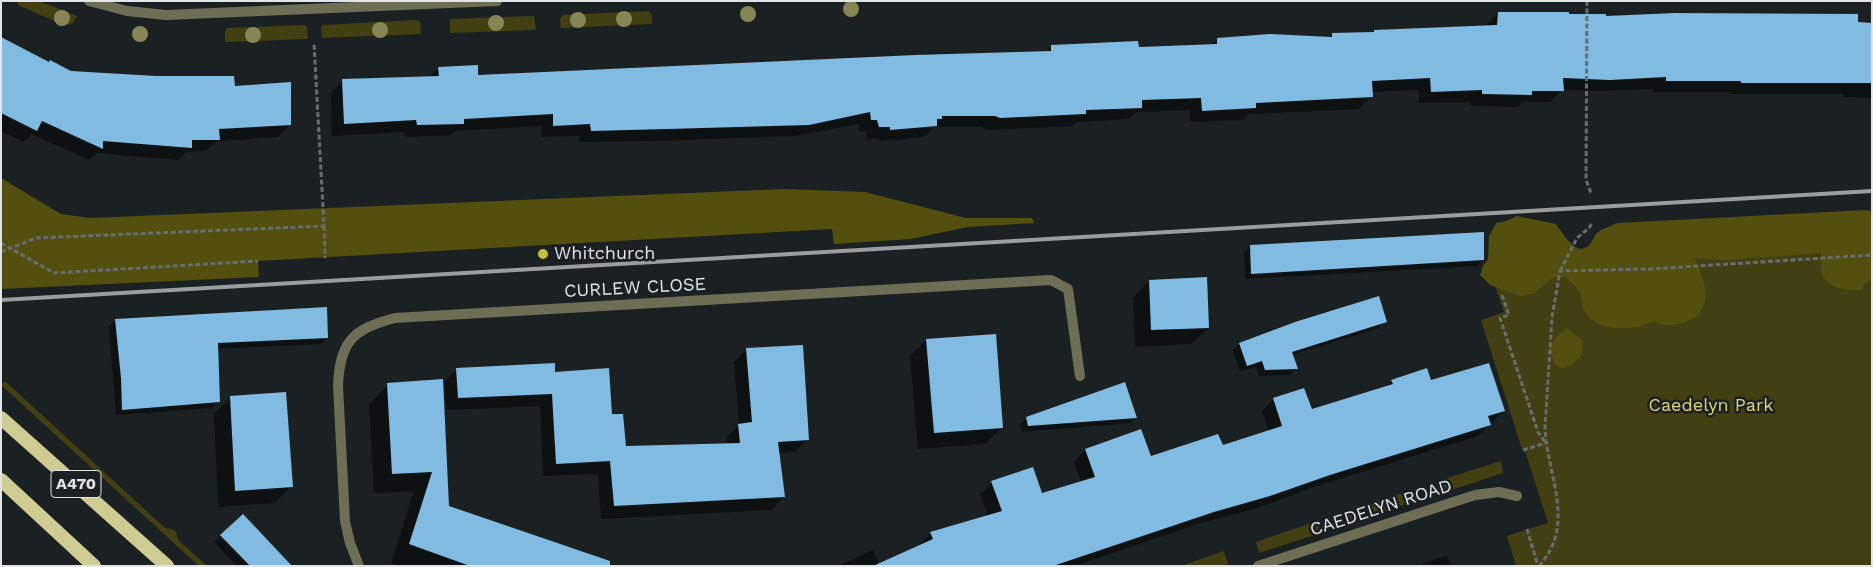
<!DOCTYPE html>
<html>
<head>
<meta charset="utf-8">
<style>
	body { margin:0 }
	#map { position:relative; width:1873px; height:567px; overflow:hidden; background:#1b2023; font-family:"Work Sans",sans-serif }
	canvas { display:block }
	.frame { position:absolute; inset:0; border:2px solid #e2e5e7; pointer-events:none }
</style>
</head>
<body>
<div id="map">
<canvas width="1873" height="567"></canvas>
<div class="frame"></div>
</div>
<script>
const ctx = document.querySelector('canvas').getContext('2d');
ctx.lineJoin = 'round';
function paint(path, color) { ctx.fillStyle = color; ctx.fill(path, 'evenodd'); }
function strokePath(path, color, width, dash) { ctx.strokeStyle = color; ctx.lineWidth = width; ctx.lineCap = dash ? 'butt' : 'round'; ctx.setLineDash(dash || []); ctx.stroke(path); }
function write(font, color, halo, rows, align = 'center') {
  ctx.font = font + ' "Work Sans",sans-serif'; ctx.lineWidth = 5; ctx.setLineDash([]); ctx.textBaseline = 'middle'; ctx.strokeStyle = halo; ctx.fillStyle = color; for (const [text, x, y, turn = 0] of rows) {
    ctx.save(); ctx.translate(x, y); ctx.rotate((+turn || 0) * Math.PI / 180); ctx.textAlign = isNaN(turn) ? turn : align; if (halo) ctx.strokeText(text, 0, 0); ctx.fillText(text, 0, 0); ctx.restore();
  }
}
const green = new Path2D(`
	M 18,1 L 39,1 L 77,16 L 72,24 L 64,25 L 18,5 Z
	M 649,11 L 652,16 L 652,24 L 561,28 L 560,19 L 563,15 Z
	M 532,16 L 534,16 L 536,30 L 450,33 L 450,19 Z
	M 417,20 L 420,22 L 421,34 L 322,38 L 321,27 L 323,25 Z
	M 305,25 L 307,27 L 308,39 L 225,42 L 225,32 L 227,28 Z
	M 1872,238 L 1872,566 L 1516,566 L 1507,536 L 1548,523 L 1526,454 L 1521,446 L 1481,320 L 1504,312 L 1496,288 L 1489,258 Z
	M 5,381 L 165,528 L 172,529 L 176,532 L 178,540 L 207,566 L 199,566 L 1,385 Z
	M 1501,461 L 1503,473 L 1445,492 L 1441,480 Z
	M 1408,491 L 1412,502 L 1348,523 L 1345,513 Z
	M 1317,521 L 1321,533 L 1259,553 L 1256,542 Z
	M 1224,551 L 1228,564 L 1221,566 L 1181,566 Z`);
const forest = new Path2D(`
	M 1,178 L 61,214 L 90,218 L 784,189 L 865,192 L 966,218 L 1032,218 L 1034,223 L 968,227 L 911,239 L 834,244 L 832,229 L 258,261 L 259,277 L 1,289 Z
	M 1866,210 L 1872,211 L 1872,279 L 1864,284 L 1862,290 C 1849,290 1827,290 1822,274 C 1820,268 1822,259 1821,253 L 1726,260 L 1695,258 C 1703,283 1713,290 1698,316 C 1682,324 1670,329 1653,321 C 1636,331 1601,332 1588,316 C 1581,309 1582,299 1579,291 C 1576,286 1569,281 1565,277 L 1552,278 L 1535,293 L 1520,296 L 1490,285 L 1480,275 L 1483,266 L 1488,259 L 1489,236 L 1496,223 L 1506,221 L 1517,216 L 1556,224 C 1563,233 1576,258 1589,245 C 1593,241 1594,235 1598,232 C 1604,228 1611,226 1617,223 Z
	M 1567,328 L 1583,341 L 1581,356 L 1572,365 L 1562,368 L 1554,363 L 1549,347 L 1558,335 Z`);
const shadow = new Path2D(`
	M 1498,13 L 1605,17 L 1872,24 L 1872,98 L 1843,97 L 1843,94 L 1729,94 L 1730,92 L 1654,92 L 1654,89 L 1598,91 L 1562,90 L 1550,102 L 1522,102 L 1518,107 L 1470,106 L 1470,102 L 1419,103 L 1419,90 L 1371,92 L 1371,97 L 1359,109 L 1248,114 L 1243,120 L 1190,122 L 1190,110 L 1137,112 L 1129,119 L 1077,122 L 1073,126 L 988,130 L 982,127 L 934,127 L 924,137 L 879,141 L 879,138 L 867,139 L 866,131 L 859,132 L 859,124 L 796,136 L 654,141 L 579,142 L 579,136 L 542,137 L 541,126 L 455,131 L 451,135 L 405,137 L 404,132 L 332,136 L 331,93 L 343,81 L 429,77 L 439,68 L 477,76 L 1045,53 L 1051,46 L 1138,48 L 1211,45 L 1217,39 L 1328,38 L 1332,34 L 1372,33 L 1375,31 L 1486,26 Z
	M 1,38 L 48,64 L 70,72 L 234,87 L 290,125 L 278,137 L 217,141 L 206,151 L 187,152 L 178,160 L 97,153 L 89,160 L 32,134 L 24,142 L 1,131 Z
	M 1250,247 L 1483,260 L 1477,266 L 1245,279 L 1244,253 Z
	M 1149,281 L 1208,328 L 1191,344 L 1135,347 L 1133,298 Z
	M 116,320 L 327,337 L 321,344 L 217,349 L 218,402 L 212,408 L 116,415 L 109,326 Z
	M 1385,321 L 1379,328 L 1291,355 L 1296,369 L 1290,375 L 1259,376 L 1256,367 L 1240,371 L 1233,350 L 1240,344 Z
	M 926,340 L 1001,428 L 985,444 L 918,449 L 910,356 Z
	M 747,349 L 808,439 L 795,452 L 778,453 L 784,497 L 771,510 L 601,519 L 598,474 L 543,476 L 540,406 L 446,410 L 444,382 L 457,369 L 554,373 L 611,416 L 624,448 L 727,444 L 726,438 L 739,425 L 734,362 Z
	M 441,380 L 448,507 L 587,566 L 398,566 L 391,563 L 414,491 L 374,493 L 369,404 L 388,385 Z
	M 1392,381 L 1430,381 L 1504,411 L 1478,436 L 1317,486 L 1257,508 L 1201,523 L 1074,566 L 838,566 L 873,550 L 879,564 L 919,545 L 931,533 L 988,517 L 980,494 L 992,483 L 1042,495 L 1081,482 L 1074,462 L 1085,450 L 1150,458 L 1222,446 L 1269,432 L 1262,411 L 1274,399 L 1311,410 L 1384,388 Z
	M 231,398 L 291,486 L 275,503 L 218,507 L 214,414 Z
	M 1136,417 L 1130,423 L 1022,432 L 1020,424 L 1027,418 Z
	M 243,516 L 291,566 L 237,566 L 214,542 Z
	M 1447,555 L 1451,566 L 1418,566 Z`);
const building = new Path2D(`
	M 1498,12 L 1569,12 L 1569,14 L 1606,14 L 1606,16 L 1675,13 L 1858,14 L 1858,22 L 1872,23 L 1872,83 L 1741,83 L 1741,81 L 1666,81 L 1666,77 L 1610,80 L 1563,78 L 1564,91 L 1532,91 L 1532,95 L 1482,94 L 1482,90 L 1431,92 L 1430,78 L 1372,81 L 1373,97 L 1256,103 L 1256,108 L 1202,111 L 1201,98 L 1142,100 L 1142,108 L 1086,110 L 1086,114 L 1000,118 L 995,116 L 942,116 L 942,119 L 937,119 L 937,126 L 890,130 L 890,127 L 879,127 L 877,120 L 871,120 L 870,112 L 809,125 L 667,129 L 591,131 L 590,124 L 553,126 L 553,114 L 464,119 L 464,124 L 417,125 L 416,120 L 344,124 L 342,79 L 439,76 L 438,67 L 478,65 L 478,75 L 915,55 L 1051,51 L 1051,45 L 1138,41 L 1139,47 L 1217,44 L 1217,38 L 1270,34 L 1332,37 L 1332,33 L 1374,32 L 1374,30 L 1497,25 Z
	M 1,37 L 49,62 L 50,60 L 71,71 L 156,76 L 234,76 L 235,86 L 291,82 L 291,125 L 219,129 L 220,140 L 192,140 L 192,148 L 103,141 L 103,149 L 42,121 L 37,131 L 1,113 Z
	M 1484,232 L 1484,260 L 1251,274 L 1250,245 Z
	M 1207,277 L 1209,328 L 1151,330 L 1149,280 Z
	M 1379,296 L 1387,322 L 1292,352 L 1298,369 L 1265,370 L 1262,361 L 1247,366 L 1239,343 L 1295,322 Z
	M 327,307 L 328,338 L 218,343 L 220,402 L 122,410 L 121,378 L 115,319 Z
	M 996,334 L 1003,428 L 934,433 L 926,339 Z
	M 803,345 L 809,440 L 778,442 L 785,497 L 614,506 L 610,461 L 556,464 L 552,394 L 458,398 L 456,368 L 555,363 L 555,372 L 609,368 L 612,414 L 623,414 L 626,446 L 740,443 L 738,424 L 752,422 L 746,348 Z
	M 1489,363 L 1505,411 L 1488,416 L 1491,425 L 1330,475 L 1270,496 L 1214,512 L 1053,566 L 873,566 L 933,539 L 930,532 L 1002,511 L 991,481 L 1033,467 L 1042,493 L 1095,477 L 1085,449 L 1141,429 L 1151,456 L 1218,434 L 1223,445 L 1282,426 L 1273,398 L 1304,388 L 1312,409 L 1393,384 L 1391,380 L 1427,368 L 1431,380 Z
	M 443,379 L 449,506 L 610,561 L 610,566 L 470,566 L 409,544 L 432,472 L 392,474 L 387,383 Z
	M 1125,382 L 1137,418 L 1028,426 L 1026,417 Z
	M 286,392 L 293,487 L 235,491 L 230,396 Z
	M 243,514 L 292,566 L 250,566 L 220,535 Z`);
const path = new Path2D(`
	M 1587,1 L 1586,180 L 1591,193
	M 324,226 L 325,258
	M 1,243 L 54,273 L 258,261
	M 1,252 L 36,238 L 324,226 L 314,43
	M 1560,271 L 1577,238 L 1589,228 L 1592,223
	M 1502,295 L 1509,315 L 1500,318 L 1538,432 L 1545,442
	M 1523,450 L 1546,443
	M 1527,529 L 1538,566
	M 1539,566 C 1577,524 1547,476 1545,428 L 1552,317 L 1560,271 L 1650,269 L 1872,255`);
const minor = new Path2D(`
	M 89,1 L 127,11 L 166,15 L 497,1
	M 359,566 L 350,543 L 345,521 L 338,386 C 340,342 352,329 395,318 L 1051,280 L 1068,289 L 1080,376
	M 1258,566 L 1475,495 L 1499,492 L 1517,496`);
const trunk = new Path2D(`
	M 1,418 L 167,566
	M 1,480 L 94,566`);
const rail = new Path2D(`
	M 1,300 L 1872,191`);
const trees = [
	[851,9],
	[748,14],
	[62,18],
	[624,19],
	[578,20],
	[496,23],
	[380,30],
	[140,34],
	[253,35]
];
const markers = [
	[543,254,6,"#c4bd3e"]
];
const shields = [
	[76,484,50]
];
const shieldNames = [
	["A470",76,484]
];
const poiNames = [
	["Whitchurch",554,254]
];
const streetNames = [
	["CURLEW CLOSE",635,288,-3],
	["CAEDELYN ROAD",1381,508,-18]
];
const parkNames = [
	["Caedelyn Park",1711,406]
];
paint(green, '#424012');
paint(forest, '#524f0f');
paint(shadow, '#0007');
paint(building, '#81bbe2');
strokePath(path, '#686c6e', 3, [5, 2.5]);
strokePath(minor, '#6e6d55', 10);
strokePath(trunk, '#cecc93', 14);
strokePath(rail, '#999d9f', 4);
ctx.fillStyle = '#858555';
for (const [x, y] of trees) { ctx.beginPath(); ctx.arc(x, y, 8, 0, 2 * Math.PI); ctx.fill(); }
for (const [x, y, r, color] of markers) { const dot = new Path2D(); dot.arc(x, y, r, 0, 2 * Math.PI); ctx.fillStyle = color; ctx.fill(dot); strokePath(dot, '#1b2023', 2); }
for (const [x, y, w] of shields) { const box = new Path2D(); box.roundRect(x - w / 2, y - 13.5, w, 27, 4); ctx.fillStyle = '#1b2023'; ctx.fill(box); strokePath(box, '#e2e5e7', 1); }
write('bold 16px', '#e2e5e7', null, shieldNames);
write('18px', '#e2e5e7', '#1b2023', poiNames, 'left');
write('18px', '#e2e5e7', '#1b2023', streetNames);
write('18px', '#dbd77e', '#1b2023', parkNames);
</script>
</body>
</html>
